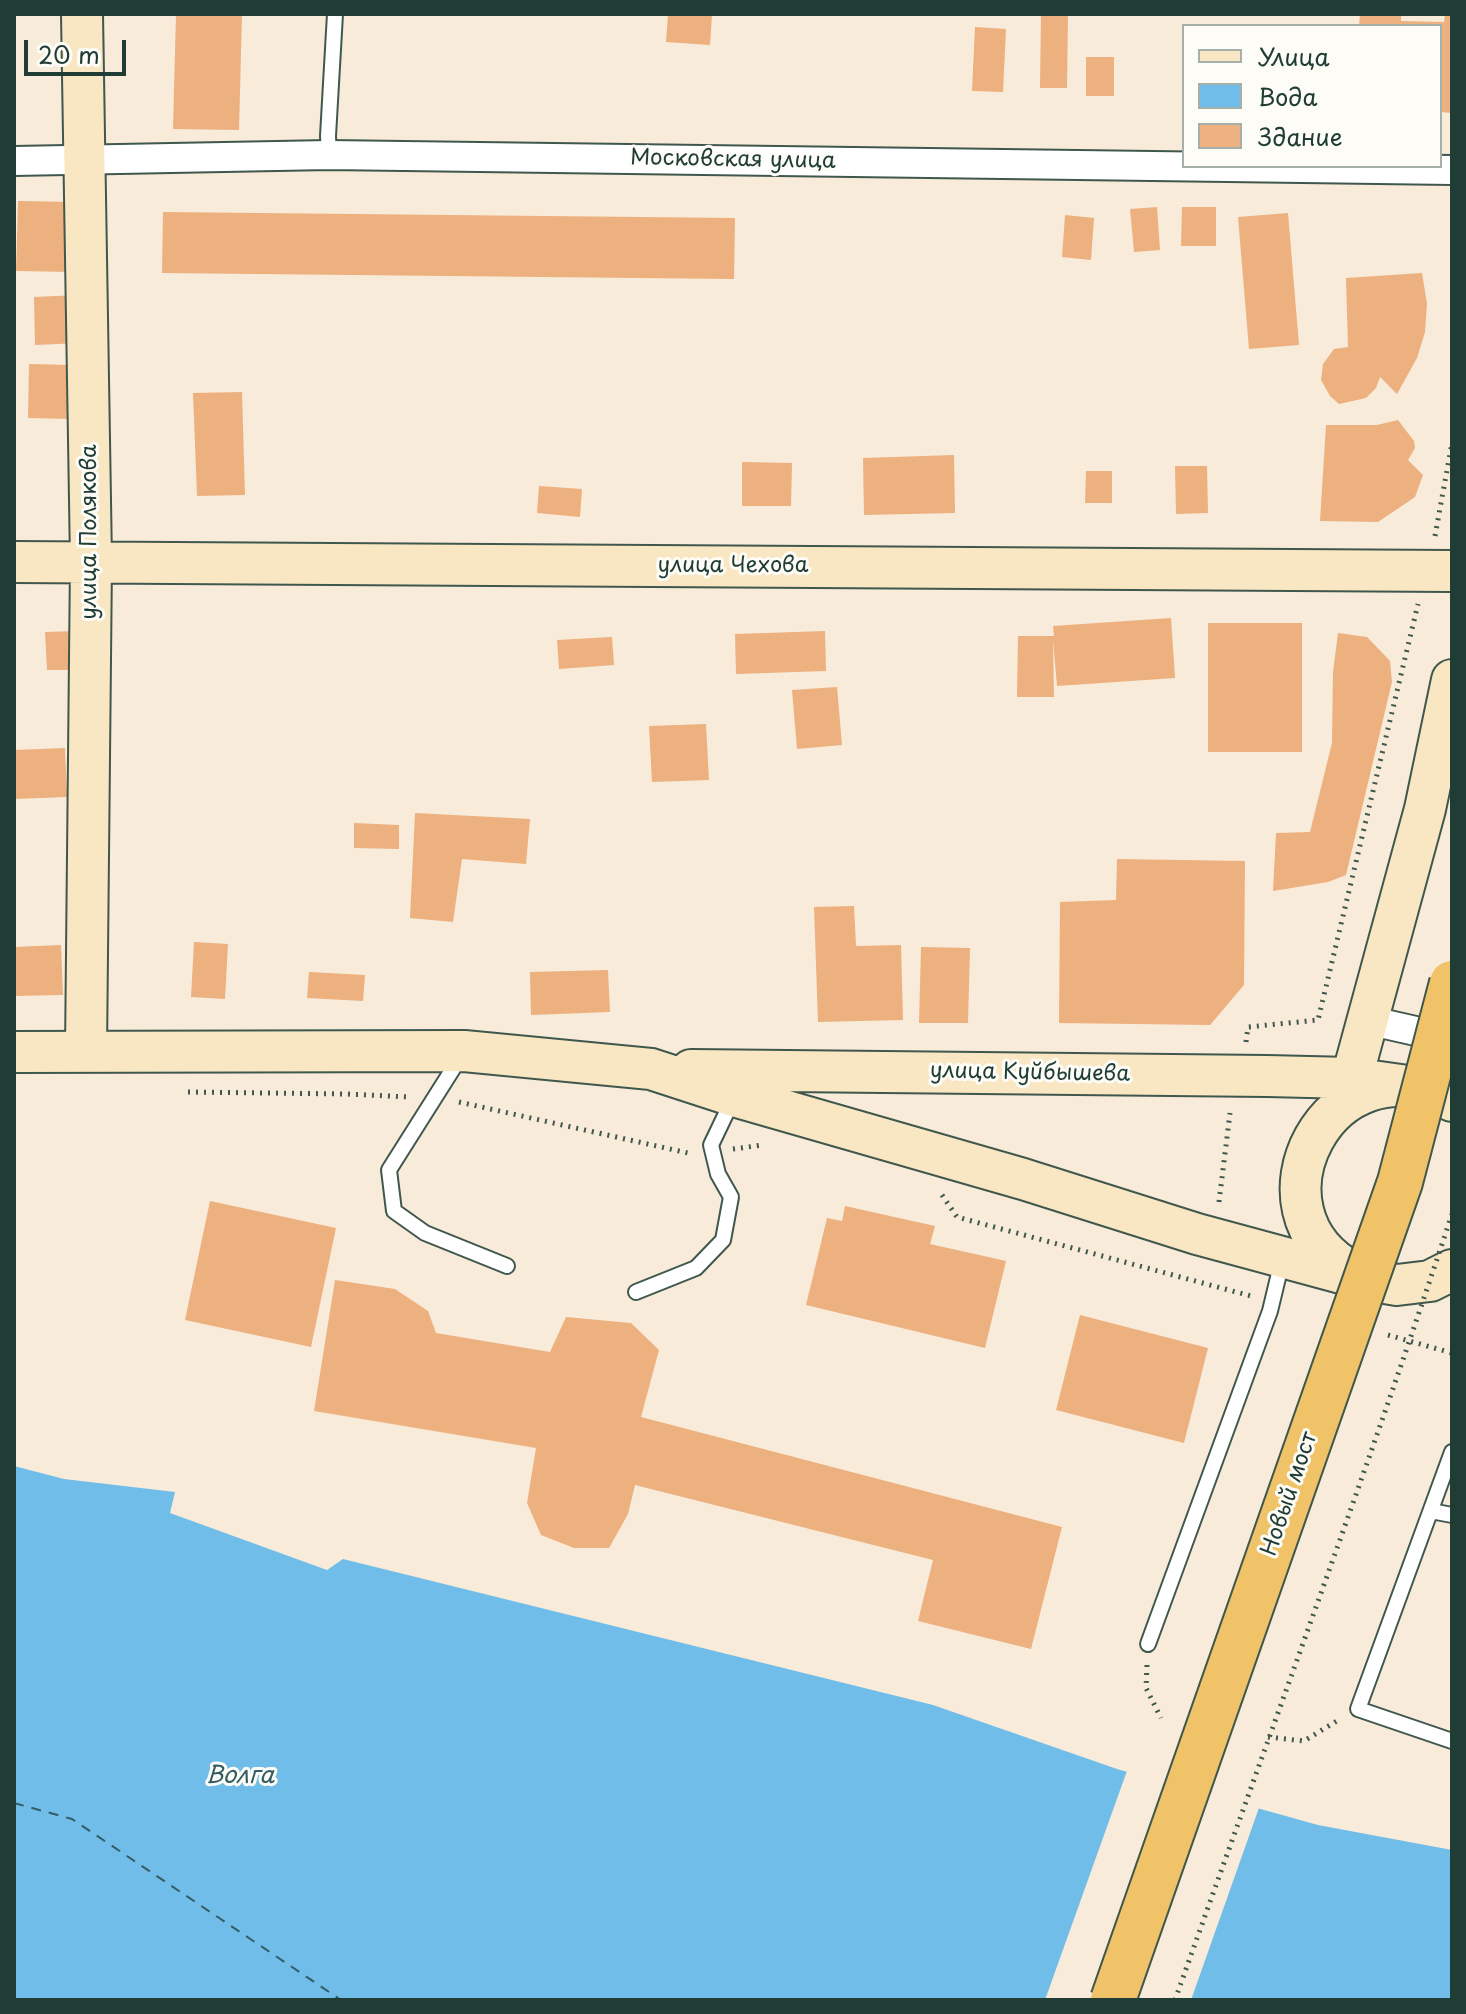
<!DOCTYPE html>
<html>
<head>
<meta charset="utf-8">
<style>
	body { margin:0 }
	#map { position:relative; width:1466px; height:2014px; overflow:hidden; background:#f8ebd9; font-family:"Playpen Sans",sans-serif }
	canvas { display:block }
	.frame { position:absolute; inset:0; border:16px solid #1f3d34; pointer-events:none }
	.legend { position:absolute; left:1182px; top:24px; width:260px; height:144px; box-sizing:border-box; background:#fdfcf7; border:2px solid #a4b0a9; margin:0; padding:10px 14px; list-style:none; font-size:24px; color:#1f3d34 }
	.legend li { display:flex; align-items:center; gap:16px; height:40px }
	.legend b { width:40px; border:2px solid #a4b0a9 }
	.scale { position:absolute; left:24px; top:40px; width:102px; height:36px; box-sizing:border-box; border:4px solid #1f3d34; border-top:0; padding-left:10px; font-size:24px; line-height:28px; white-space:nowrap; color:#1f3d34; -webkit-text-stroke:6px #fdfcf7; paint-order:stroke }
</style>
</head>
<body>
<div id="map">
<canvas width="1466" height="2014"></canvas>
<div class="frame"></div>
<ul class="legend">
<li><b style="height:10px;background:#f9e7c3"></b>Улица</li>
<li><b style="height:22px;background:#70bdea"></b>Вода</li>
<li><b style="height:22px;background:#edb07f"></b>Здание</li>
</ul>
<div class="scale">20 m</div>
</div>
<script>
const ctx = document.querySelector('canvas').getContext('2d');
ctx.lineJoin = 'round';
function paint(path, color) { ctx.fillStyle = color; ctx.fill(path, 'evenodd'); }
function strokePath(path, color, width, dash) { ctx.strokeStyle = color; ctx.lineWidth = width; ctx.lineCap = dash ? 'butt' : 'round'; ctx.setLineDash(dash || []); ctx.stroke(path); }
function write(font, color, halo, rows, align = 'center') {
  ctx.font = font + ' "Playpen Sans",sans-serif'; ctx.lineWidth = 6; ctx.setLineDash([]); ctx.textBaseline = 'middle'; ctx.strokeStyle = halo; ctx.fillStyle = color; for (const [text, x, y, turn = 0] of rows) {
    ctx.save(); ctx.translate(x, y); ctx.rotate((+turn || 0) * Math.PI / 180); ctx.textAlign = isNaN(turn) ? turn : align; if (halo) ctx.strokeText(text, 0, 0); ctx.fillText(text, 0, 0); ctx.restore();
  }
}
const water = new Path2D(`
	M 14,1466 L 64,1479 L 175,1492 L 170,1513 L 327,1570 L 343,1559 L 933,1705 L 1117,1769 L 1318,1825 L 1452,1850 L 1452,2000 L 14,2000 Z`);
const pier = new Path2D(`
	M 1128,1768 L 1260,1805 L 1191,2000 L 1045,2000 Z`);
const ferry = new Path2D(`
	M 14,1803 L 72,1819 L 341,2000`);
const building = new Path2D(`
	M 176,14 L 242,14 L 239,130 L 173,129 Z
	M 668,14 L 712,15 L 710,45 L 666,42 Z
	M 1041,14 L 1068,14 L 1067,88 L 1040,88 Z
	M 1360,14 L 1401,14 L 1401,21 L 1444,22 L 1445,14 L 1452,14 L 1452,113 L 1440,112 L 1440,26 L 1359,26 Z
	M 975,27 L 1006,29 L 1003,92 L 972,91 Z
	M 1086,57 L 1114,57 L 1114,96 L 1086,96 Z
	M 18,201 L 74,202 L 72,272 L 16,271 Z
	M 1157,207 L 1160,250 L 1134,252 L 1130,209 Z
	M 1182,207 L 1216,207 L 1216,246 L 1181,246 Z
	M 163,212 L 735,218 L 734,279 L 162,273 Z
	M 1288,213 L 1299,345 L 1249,349 L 1238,217 Z
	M 1065,215 L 1094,218 L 1091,260 L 1062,257 Z
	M 1422,273 L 1427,304 L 1425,332 L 1417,358 L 1397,394 L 1380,377 L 1376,388 L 1366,398 L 1339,404 L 1330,396 L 1321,380 L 1323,364 L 1334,349 L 1348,347 L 1346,278 Z
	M 79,295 L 81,343 L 35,345 L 34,297 Z
	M 29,364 L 71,365 L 71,419 L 28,418 Z
	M 242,392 L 245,495 L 197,496 L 193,393 Z
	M 1398,420 L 1414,441 L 1415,448 L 1408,460 L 1423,475 L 1415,497 L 1378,522 L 1320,521 L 1326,425 L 1377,425 Z
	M 954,455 L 955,513 L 864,515 L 863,458 Z
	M 742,462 L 792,463 L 791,506 L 742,506 Z
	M 1175,466 L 1207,466 L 1208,513 L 1176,514 Z
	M 1086,471 L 1112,471 L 1112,503 L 1085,503 Z
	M 539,486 L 582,489 L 580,517 L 537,513 Z
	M 1171,618 L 1175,678 L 1057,686 L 1053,640 L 1054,697 L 1017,697 L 1018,636 L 1054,636 L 1053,626 Z
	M 1208,623 L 1302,623 L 1302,752 L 1208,752 Z
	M 77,631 L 78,670 L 47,670 L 45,632 Z
	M 825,631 L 826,671 L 736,674 L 735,634 Z
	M 1338,633 L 1367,637 L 1390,661 L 1392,682 L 1346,875 L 1328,882 L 1273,891 L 1276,833 L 1310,832 L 1332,743 L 1333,672 Z
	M 612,637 L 614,665 L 559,669 L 557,640 Z
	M 837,687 L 842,745 L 797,749 L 792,690 Z
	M 706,724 L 709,780 L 652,782 L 649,726 Z
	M 65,748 L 67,797 L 14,799 L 14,750 Z
	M 415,813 L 530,819 L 526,864 L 462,859 L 453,922 L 410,918 Z
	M 354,823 L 399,825 L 399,849 L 354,848 Z
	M 1117,859 L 1245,861 L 1244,985 L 1210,1025 L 1059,1023 L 1060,902 L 1116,900 Z
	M 854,906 L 856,946 L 901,945 L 903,1020 L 818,1022 L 814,907 Z
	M 194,942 L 228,944 L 225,999 L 191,997 Z
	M 61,945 L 63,995 L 14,996 L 14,947 Z
	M 921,947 L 970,948 L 968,1023 L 919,1023 Z
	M 608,970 L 610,1012 L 531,1015 L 530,972 Z
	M 309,972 L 365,975 L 363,1001 L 307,998 Z
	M 210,1201 L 336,1228 L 311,1347 L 185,1320 Z
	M 845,1206 L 935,1226 L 930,1244 L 1006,1261 L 985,1348 L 806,1305 L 827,1218 L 842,1221 Z
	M 335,1280 L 395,1289 L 428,1311 L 436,1333 L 550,1352 L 566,1317 L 631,1323 L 659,1350 L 641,1417 L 1062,1527 L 1031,1649 L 918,1621 L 933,1560 L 635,1485 L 628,1514 L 609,1548 L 574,1548 L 541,1535 L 527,1503 L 536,1448 L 314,1411 Z
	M 1080,1315 L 1208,1348 L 1184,1443 L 1056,1410 Z`);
const path = new Path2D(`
	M 1435,536 L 1452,443
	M 1246,1042 L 1248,1027 L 1318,1020 L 1418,604
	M 188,1092 L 346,1094 L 409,1097
	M 459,1102 L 688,1153
	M 733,1149 L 763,1145
	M 942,1195 L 957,1217 L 1251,1296
	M 1219,1202 L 1230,1113
	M 1388,1335 L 1452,1353
	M 1147,1665 L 1146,1688 L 1161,1718
	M 1268,1737 L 1304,1741 L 1340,1719`);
const lane = new Path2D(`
	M 329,155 L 328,136 L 335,14
	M 461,1056 L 389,1170 L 394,1211 L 425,1233 L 507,1266
	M 636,1292 L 696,1268 L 723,1240 L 731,1197 L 718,1174 L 711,1145 L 733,1099
	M 1452,1452 L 1358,1709 L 1452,1741
	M 1431,1511 L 1452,1515
	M 1148,1644 L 1270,1311 L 1282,1261`);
const street = new Path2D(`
	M 14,161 L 329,155 L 1452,170
	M 1367,1020 L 1451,1039`);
const secondary = new Path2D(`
	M 82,14 L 91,561 L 86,1051
	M 14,562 L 1452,571
	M 14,1052 L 464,1051 L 651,1069 L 734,1096 L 1023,1179 L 1197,1234 L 1367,1280 L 1397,1285 L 1430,1281 L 1452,1270
	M 691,1070 L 1267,1076 L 1351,1078 L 1408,1086
	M 1345,1103 L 1425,809 L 1452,680
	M 1353,1272 C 1238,1211 1331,1034 1452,1101`);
const pathBridge = new Path2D(`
	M 1175,2000 C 1268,1738 1365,1478 1452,1214`);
const highwayBridge = new Path2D(`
	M 1113,2000 L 1400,1182 L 1452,983`);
const streetNames = [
	["Московская улица",733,160,1],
	["улица Полякова",90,532,-90],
	["улица Чехова",733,566],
	["улица Куйбышева",1030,1073,1],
	["Новый мост",1290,1494,-71]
];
const waterNames = [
	["Волга",240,1776]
];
paint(water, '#70bdea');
paint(pier, '#f8ebd9');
strokePath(ferry, '#335d62', 2, [10, 8]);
paint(building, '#edb07f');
strokePath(lane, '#40574d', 18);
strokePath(street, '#40574d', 32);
strokePath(secondary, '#40574d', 44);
strokePath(path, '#40574d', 5, [2, 6]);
strokePath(lane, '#fff', 14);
strokePath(street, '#fff', 28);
strokePath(secondary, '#f9e7c3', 40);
strokePath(highwayBridge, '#40574d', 48, []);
strokePath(pathBridge, '#40574d', 5, [2, 6]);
strokePath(highwayBridge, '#f1c369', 44);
write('22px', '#1f3d34', '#fdfcf7', streetNames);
write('italic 24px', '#335d62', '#fdfcf7', waterNames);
</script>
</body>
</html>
